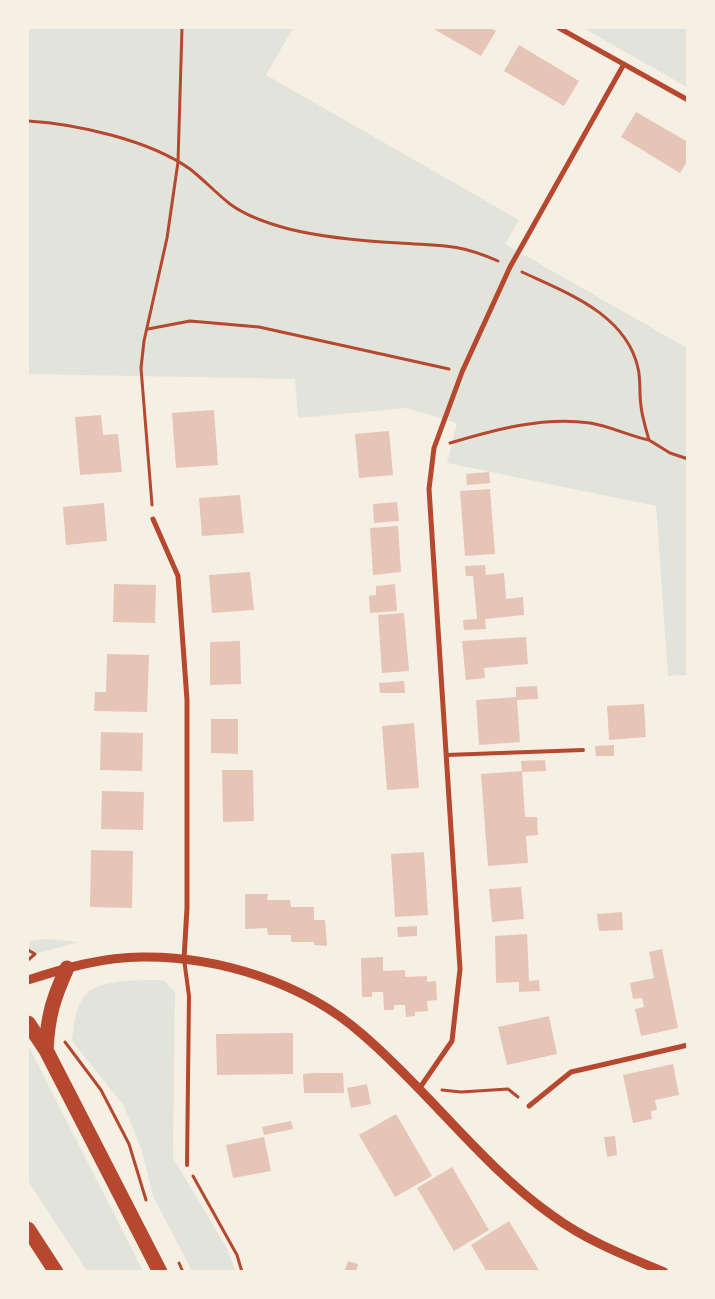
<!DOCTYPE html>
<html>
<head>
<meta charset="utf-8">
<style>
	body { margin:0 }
	#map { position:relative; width:715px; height:1299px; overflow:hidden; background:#f6efe4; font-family:"Varela Round",sans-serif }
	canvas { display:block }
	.frame { position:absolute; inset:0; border:29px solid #f6efe4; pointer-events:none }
</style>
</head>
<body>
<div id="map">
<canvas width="715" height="1299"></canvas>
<div class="frame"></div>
</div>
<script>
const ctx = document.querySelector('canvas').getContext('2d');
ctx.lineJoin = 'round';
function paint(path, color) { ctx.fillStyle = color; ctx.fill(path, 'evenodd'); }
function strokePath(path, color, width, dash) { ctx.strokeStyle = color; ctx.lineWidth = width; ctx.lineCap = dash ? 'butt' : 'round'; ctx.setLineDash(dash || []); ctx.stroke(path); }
const green = new Path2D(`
	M 28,28 L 293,28 L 266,75 L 519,220 L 505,244 L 687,348 L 687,675 L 668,676 L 656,506 L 447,463 L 457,423 L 406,408 L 298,418 L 295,379 L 28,374 Z
	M 583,28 L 687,28 L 687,87 Z
	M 46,939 L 79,942 L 28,956 L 28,941 Z
	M 163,980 L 175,992 L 173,1158 L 226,1247 L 236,1271 L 192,1271 L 153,1196 L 142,1151 L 124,1106 L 72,1041 C 74,1025 75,1005 87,993 C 102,979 144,980 163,980 Z
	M 28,1045 L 143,1271 L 87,1271 L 28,1181 Z`);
const building = new Path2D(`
	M 432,28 L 490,28 L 496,31 L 481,56 Z
	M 519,45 L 579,81 L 564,106 L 504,71 Z
	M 636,112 L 688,142 L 688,160 L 680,173 L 621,137 Z
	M 214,410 L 218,465 L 176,468 L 172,413 Z
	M 101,415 L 103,435 L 118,434 L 122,472 L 80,475 L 75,417 Z
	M 389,431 L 393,475 L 359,478 L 355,434 Z
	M 489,472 L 490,483 L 467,485 L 466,474 Z
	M 490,489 L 495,554 L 465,556 L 460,491 Z
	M 240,495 L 244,533 L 202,536 L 199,498 Z
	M 397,502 L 399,521 L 374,523 L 373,504 Z
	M 104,503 L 107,541 L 66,545 L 63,507 Z
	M 398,526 L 401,572 L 373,575 L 370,528 Z
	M 485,565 L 486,575 L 504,573 L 506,599 L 523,597 L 524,615 L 485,619 L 486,629 L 464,630 L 463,620 L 477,619 L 473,576 L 466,576 L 465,566 Z
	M 250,572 L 254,610 L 212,613 L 209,575 Z
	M 114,584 L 156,585 L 155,623 L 113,622 Z
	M 395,584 L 397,611 L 370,613 L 369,596 L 376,595 L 376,586 Z
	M 404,613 L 409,671 L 382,673 L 378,615 Z
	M 526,637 L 528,664 L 484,668 L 485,678 L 466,680 L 462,641 Z
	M 240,641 L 241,684 L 210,685 L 210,642 Z
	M 107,654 L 149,655 L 147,712 L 94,711 L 95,692 L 106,692 Z
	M 404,681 L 405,693 L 380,693 L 379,683 Z
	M 537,686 L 538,699 L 517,700 L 520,742 L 479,745 L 476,700 L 516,697 L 516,687 Z
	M 644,704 L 646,737 L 609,740 L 607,706 Z
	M 211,719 L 238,719 L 238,754 L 211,753 Z
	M 414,723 L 419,788 L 387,790 L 382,726 Z
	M 101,732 L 143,733 L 142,771 L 100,770 Z
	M 614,745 L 614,756 L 596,756 L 595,746 Z
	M 545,760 L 546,771 L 522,772 L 521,761 Z
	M 222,770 L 253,770 L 254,821 L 223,822 Z
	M 522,771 L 525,817 L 537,817 L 538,835 L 526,836 L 528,863 L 488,866 L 481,774 Z
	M 102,791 L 144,792 L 143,830 L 101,829 Z
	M 91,850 L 133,851 L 132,908 L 90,907 Z
	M 424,852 L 428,915 L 395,917 L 391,854 Z
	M 521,887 L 524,919 L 492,922 L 489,889 Z
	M 245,894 L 268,894 L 267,900 L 290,900 L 291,907 L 314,907 L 314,920 L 325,920 L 327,946 L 314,945 L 314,942 L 291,942 L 291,935 L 268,935 L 267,928 L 245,929 Z
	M 622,912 L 623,930 L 599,931 L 597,914 Z
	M 417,926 L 417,936 L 398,937 L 397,927 Z
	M 527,934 L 529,981 L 539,980 L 540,991 L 519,992 L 519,982 L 496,983 L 495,936 Z
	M 662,949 L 678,1028 L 641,1036 L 635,1009 L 644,1007 L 642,998 L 633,999 L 630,983 L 654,978 L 649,952 Z
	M 383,957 L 383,971 L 405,970 L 405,977 L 427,976 L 427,982 L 436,981 L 437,1000 L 427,1001 L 428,1011 L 415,1012 L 415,1016 L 406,1017 L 405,1005 L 394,1005 L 394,1010 L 384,1010 L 383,992 L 372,992 L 372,997 L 362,997 L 361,958 Z
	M 549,1016 L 557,1054 L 507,1065 L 498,1027 Z
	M 293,1033 L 293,1074 L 217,1075 L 216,1034 Z
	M 673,1064 L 679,1095 L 655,1100 L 657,1110 L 651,1111 L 652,1119 L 633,1123 L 623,1075 Z
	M 313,1073 L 343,1073 L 344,1093 L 304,1093 L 303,1074 Z
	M 367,1084 L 371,1104 L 351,1108 L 347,1088 Z
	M 396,1114 L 432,1176 L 395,1197 L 359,1135 Z
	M 291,1121 L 293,1129 L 264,1135 L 262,1127 Z
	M 615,1136 L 617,1155 L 607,1157 L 604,1137 Z
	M 264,1137 L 271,1171 L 233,1178 L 226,1145 Z
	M 452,1167 L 489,1230 L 454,1251 L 417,1188 Z
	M 509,1221 L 540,1272 L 487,1272 L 471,1245 Z
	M 348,1261 L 358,1264 L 356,1272 L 344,1272 Z`);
const path = new Path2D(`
	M 28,121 C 77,124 149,140 190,169 C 204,180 216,193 230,204 C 246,216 270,224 289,229 C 325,238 362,241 399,243 C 441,246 458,243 498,261
	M 522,272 C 567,293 626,314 638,368 C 641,380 639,394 641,406 C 642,417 646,429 649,440 L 670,453 L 688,459
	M 148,329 L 190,321 L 259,327 L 449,369
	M 450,443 C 494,430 543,416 590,423 C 610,426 629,436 649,440
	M 152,505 L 141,368 L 144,341 L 167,238 L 178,162 L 182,28
	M 28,950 L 35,954 L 28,960
	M 65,1042 L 101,1090 L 129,1144 L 146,1200
	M 442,1090 L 461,1092 L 508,1089 L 518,1097
	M 193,1176 L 237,1255 L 242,1272
	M 179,1263 L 183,1272`);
const service = new Path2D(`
	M 446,755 L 583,750
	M 184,959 L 189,996 L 187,1165`);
const minor = new Path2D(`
	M 559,28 L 688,100
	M 153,519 L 178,576 L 187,700 L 187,908 L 184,959
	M 419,1089 L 452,1041 L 460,969 L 429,489 L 434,448 L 462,372 L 510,267 L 624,64
	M 529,1106 L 571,1072 L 688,1045`);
const tertiary = new Path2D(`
	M 28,980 C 65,968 103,957 142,957 C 219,956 304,983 362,1034 C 429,1091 481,1165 553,1216 C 587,1241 626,1256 664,1272`);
const motorway = new Path2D(`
	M 28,1023 L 46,1050 L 160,1272
	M 46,1050 C 48,1015 53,999 67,968
	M 28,1229 L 56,1272`);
paint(green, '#e2e4dc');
paint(building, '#e6c5b7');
strokePath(path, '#b5482f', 3);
strokePath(service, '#b5482f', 4);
strokePath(minor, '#b5482f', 5);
strokePath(tertiary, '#b5482f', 9);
strokePath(motorway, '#b5482f', 15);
</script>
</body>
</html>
